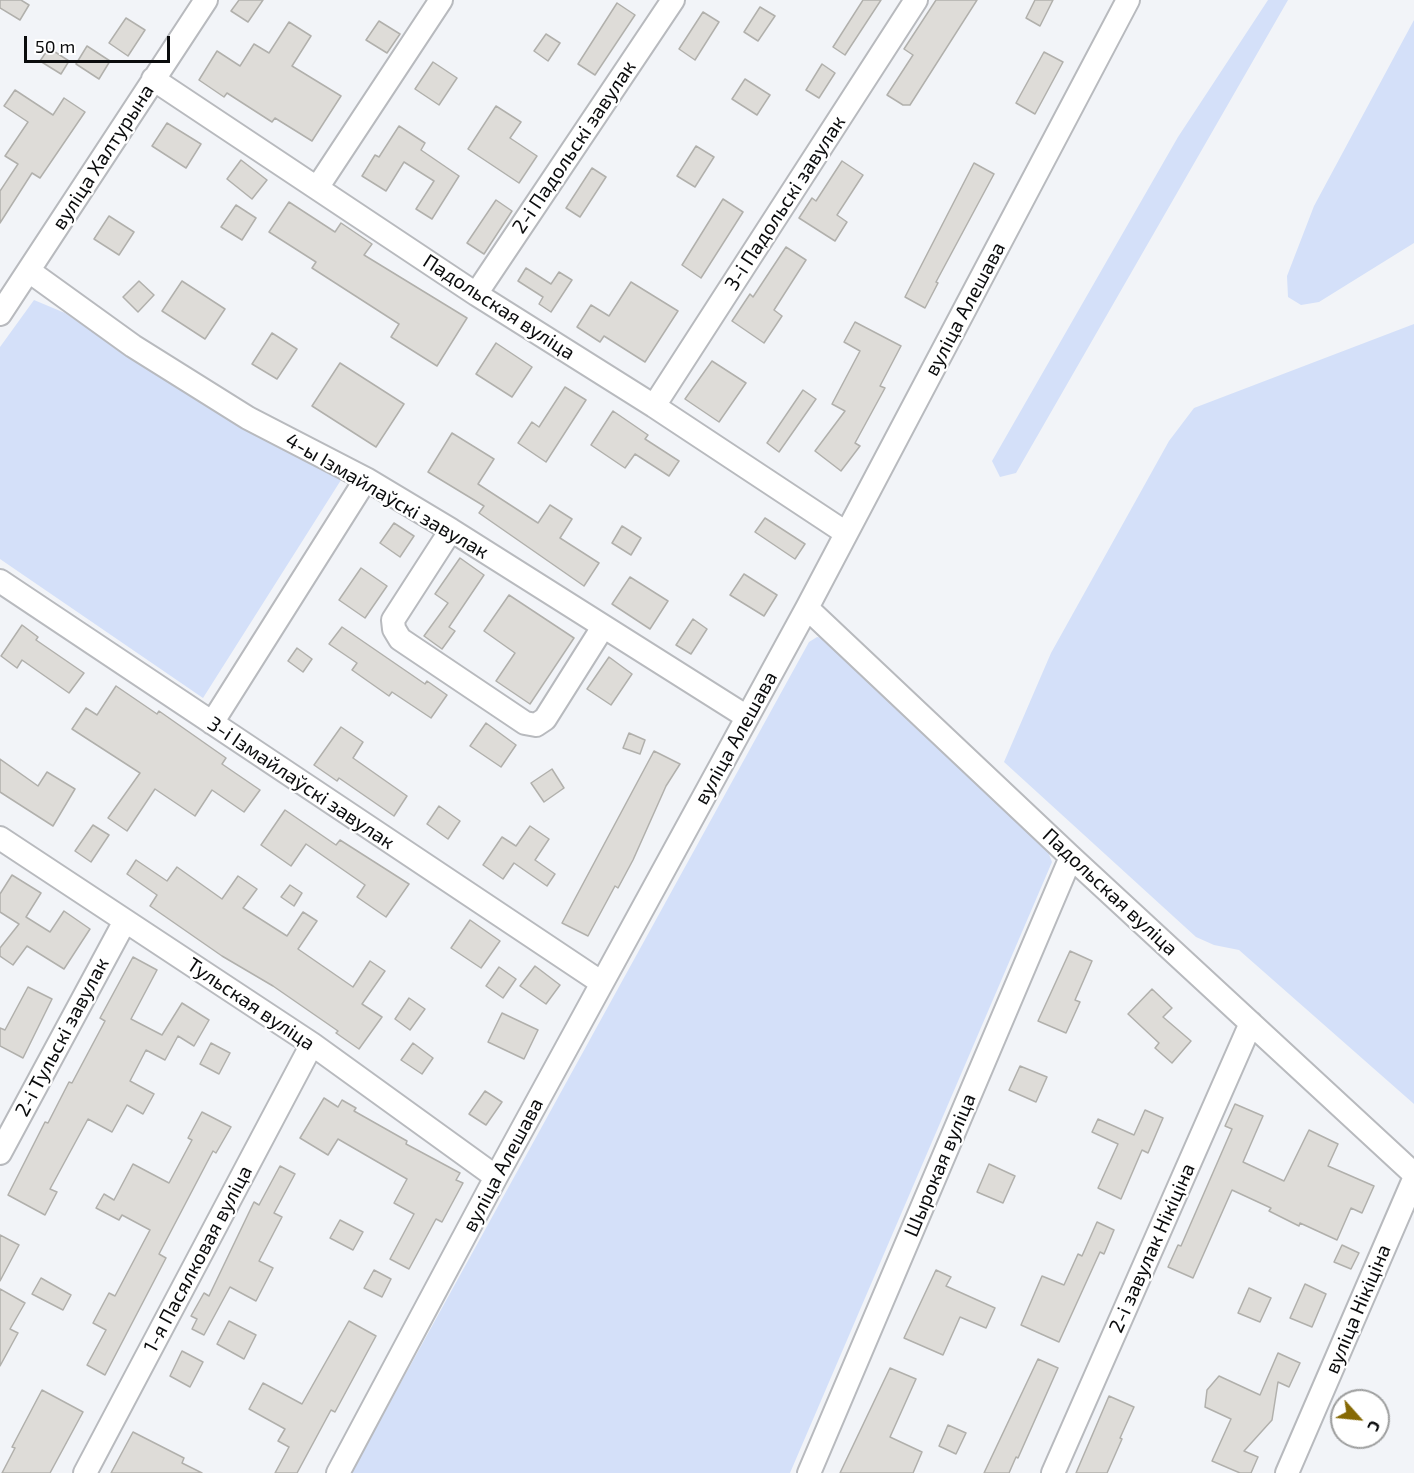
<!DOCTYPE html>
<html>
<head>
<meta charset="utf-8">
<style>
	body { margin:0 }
	#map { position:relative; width:1414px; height:1473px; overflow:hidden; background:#f2f4f8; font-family:"Exo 2",sans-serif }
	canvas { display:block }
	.north { position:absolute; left:1330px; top:1389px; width:60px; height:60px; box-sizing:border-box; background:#fff; border:2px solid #9d9e9e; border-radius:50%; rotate:117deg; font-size:16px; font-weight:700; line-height:24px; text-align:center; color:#0b0c0d }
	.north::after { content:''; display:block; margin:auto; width:21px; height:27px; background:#866904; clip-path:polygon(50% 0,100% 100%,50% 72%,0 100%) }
	.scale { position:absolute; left:24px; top:36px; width:146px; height:27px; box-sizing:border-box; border:3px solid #0b0c0d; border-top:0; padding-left:8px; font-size:18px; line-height:21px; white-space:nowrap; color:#0b0c0d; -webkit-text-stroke:4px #fff; paint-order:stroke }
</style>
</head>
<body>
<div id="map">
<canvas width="1414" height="1473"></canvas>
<div class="north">С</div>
<div class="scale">50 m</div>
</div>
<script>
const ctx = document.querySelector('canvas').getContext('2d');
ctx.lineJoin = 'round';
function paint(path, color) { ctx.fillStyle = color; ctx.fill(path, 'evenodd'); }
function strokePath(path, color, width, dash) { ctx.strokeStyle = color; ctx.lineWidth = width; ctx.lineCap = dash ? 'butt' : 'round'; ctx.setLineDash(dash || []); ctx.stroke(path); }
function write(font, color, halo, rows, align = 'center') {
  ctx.font = font + ' "Exo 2",sans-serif'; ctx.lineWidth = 4.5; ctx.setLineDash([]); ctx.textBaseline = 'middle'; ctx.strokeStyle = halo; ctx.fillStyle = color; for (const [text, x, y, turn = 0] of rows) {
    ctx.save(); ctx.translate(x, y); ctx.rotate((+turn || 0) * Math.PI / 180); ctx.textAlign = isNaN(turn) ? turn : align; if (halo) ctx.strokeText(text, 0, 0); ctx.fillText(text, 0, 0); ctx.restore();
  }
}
const green = new Path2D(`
	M 1268,0 L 1288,0 L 1016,473 L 1000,477 L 992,461 L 1178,137 Z
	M 1414,20 L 1414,243 L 1319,302 L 1301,305 L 1288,297 L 1287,276 L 1314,206 Z
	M 34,300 L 65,313 L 130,357 L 341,480 L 203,698 L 0,559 L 0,347 Z
	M 1414,324 L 1414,1104 L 1239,950 L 1214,945 L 1196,937 L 1004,762 L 1051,653 L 1169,441 L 1194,408 Z
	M 817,637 L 824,638 L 1047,849 L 1052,862 L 790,1473 L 351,1473 L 809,642 Z`);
const building = new Path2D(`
	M 0,0 L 21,0 L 29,5 L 20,20 L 0,8 Z
	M 239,0 L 263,0 L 248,22 L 231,11 Z
	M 863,0 L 881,0 L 845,55 L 833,47 Z
	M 936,0 L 977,0 L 910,105 L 903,105 L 887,95 L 913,55 L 904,49 Z
	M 1035,0 L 1053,0 L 1040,26 L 1026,18 Z
	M 617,3 L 635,15 L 595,75 L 578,64 Z
	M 760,7 L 775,16 L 758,41 L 744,32 Z
	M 703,12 L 719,22 L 695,60 L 679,49 Z
	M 126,18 L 145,30 L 128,56 L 109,43 Z
	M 379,21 L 400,34 L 387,53 L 366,40 Z
	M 289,22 L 311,36 L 292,66 L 341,96 L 312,141 L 275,118 L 272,122 L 227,93 L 224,97 L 199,80 L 217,51 L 240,66 L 254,44 L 269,53 Z
	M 546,34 L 560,43 L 548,61 L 534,51 Z
	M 87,46 L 110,61 L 99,79 L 76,64 Z
	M 49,48 L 69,61 L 61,74 L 40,61 Z
	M 1044,52 L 1063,62 L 1035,114 L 1016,103 Z
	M 433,62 L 457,78 L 439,105 L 415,89 Z
	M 822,64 L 835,73 L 819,98 L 806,90 Z
	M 745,79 L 770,95 L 757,115 L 732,99 Z
	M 15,90 L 53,115 L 64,98 L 85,112 L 40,178 L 32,173 L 0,223 L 0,191 L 18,164 L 5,156 L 28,122 L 4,106 Z
	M 496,106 L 521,122 L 510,138 L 537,156 L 519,183 L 468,149 Z
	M 167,123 L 201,144 L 186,168 L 152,146 Z
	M 399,126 L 425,143 L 421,150 L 459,176 L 432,219 L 416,209 L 434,181 L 404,162 L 386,191 L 362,176 L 375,155 L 379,157 Z
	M 696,146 L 714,157 L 695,187 L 677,176 Z
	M 241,160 L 267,180 L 252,199 L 227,179 Z
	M 842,161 L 863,175 L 837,215 L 847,222 L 835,241 L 799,218 L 812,198 L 816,201 Z
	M 974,163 L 994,174 L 936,282 L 938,283 L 925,308 L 905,297 Z
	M 592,168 L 606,177 L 580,217 L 566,208 Z
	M 723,199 L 743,212 L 701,278 L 682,265 Z
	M 496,200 L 512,211 L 484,254 L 467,243 Z
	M 289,202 L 335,232 L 341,223 L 372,244 L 364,255 L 467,318 L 437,366 L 391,337 L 399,324 L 312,268 L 316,262 L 269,232 Z
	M 236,205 L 256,218 L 242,240 L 221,227 Z
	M 109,216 L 134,232 L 119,255 L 94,239 Z
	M 786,247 L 806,260 L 774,310 L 782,316 L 764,343 L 732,321 L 750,294 L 753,297 Z
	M 526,268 L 551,284 L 559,272 L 572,280 L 551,312 L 539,304 L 543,297 L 518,281 Z
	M 139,281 L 154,295 L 138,312 L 123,297 Z
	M 182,281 L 225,309 L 205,339 L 162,311 Z
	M 631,282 L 678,311 L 645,362 L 604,336 L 600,342 L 577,327 L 591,305 L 609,316 Z
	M 855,322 L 901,346 L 880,386 L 885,388 L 855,443 L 860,446 L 841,471 L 815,451 L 845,411 L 832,404 L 860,351 L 844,342 Z
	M 272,333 L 297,349 L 277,379 L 252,364 Z
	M 496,343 L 532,367 L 512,397 L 476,374 Z
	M 712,361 L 746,383 L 719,422 L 685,399 Z
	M 340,363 L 404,404 L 376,447 L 312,406 Z
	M 565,387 L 586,400 L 546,462 L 518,443 L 532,422 L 539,427 Z
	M 803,390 L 816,399 L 779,452 L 767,443 Z
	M 613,411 L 648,435 L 645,439 L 679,461 L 669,476 L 635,454 L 625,468 L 591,445 Z
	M 452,433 L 494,459 L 478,484 L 538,523 L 550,505 L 572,519 L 560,538 L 599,563 L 584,586 L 479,513 L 484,506 L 428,472 Z
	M 765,518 L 805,544 L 795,559 L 755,532 Z
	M 394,523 L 414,536 L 400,557 L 380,543 Z
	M 622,526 L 641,538 L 631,555 L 612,543 Z
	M 460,558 L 484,575 L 449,627 L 455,631 L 442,649 L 424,636 L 448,603 L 435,594 Z
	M 361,568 L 387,586 L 365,618 L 339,600 Z
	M 744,574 L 777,595 L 764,616 L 730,595 Z
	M 630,577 L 668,601 L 650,629 L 612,604 Z
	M 509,595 L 574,638 L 530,704 L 496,681 L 515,653 L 484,631 Z
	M 693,619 L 707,629 L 691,654 L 676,645 Z
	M 22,625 L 38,637 L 36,640 L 84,673 L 69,693 L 22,660 L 17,668 L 1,656 Z
	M 342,627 L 425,684 L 427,681 L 447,695 L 431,718 L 392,692 L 389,696 L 352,670 L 357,663 L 329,644 Z
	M 297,648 L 312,659 L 303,672 L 288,661 Z
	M 609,657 L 632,674 L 611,705 L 587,689 Z
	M 116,686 L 157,714 L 159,711 L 226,758 L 222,764 L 260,790 L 244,812 L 212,790 L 195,816 L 155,789 L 127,831 L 108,818 L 140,773 L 72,729 L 86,708 L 97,715 Z
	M 486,723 L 516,745 L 501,767 L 470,746 Z
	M 341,727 L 363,742 L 353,758 L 407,796 L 394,816 L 339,778 L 337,781 L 314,765 Z
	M 629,733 L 645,740 L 640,754 L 623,748 Z
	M 654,751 L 680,764 L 666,786 L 633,860 L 618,888 L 615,886 L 588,936 L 562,923 Z
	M 0,759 L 38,786 L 47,772 L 75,789 L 53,826 L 0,792 Z
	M 552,769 L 564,788 L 544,802 L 531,783 Z
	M 439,806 L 460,821 L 448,839 L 427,824 Z
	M 285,810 L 336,845 L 340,840 L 409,884 L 386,917 L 357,897 L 365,885 L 306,844 L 291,866 L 261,845 Z
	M 93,825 L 109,835 L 91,862 L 75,851 Z
	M 530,826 L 549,839 L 535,860 L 555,874 L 547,886 L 514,863 L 503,879 L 483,865 L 502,837 L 516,846 Z
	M 136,860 L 167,881 L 177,867 L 222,899 L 238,876 L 257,889 L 243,908 L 287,936 L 303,912 L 317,921 L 298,949 L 353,987 L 370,961 L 385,971 L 362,1004 L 382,1017 L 359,1049 L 336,1033 L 338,1031 L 273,986 L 222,956 L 150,906 L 157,895 L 127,874 Z
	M 12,875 L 41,893 L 26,917 L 50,932 L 64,911 L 90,929 L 64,969 L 27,946 L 13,965 L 0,956 L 0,948 L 19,924 L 0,912 L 0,894 Z
	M 290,885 L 302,893 L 294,906 L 281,897 Z
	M 470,920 L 500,941 L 481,968 L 451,948 Z
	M 1070,951 L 1092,961 L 1075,1000 L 1080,1002 L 1066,1033 L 1038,1021 Z
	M 133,957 L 157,970 L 131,1019 L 162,1035 L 182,1003 L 209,1020 L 194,1046 L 178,1036 L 165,1060 L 146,1050 L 130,1081 L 154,1094 L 143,1114 L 127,1105 L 112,1132 L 88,1119 L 50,1189 L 57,1192 L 45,1215 L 8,1195 L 45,1122 L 48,1123 L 69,1082 L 72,1083 L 105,1021 L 100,1018 Z
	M 535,966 L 560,985 L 546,1004 L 520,986 Z
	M 499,967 L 516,979 L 503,998 L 486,986 Z
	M 28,987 L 52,999 L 23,1058 L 0,1046 L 0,1028 L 5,1030 Z
	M 1152,989 L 1172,1008 L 1163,1017 L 1191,1041 L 1172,1063 L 1155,1048 L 1159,1043 L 1128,1014 Z
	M 409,998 L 425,1009 L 410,1030 L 395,1019 Z
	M 502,1013 L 538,1030 L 524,1059 L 488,1042 Z
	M 211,1043 L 230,1053 L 219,1074 L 200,1064 Z
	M 413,1043 L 433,1058 L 422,1074 L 401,1060 Z
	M 1020,1066 L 1047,1077 L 1036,1102 L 1009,1090 Z
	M 485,1091 L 502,1102 L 486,1125 L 469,1114 Z
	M 324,1098 L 338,1107 L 342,1100 L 356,1108 L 354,1111 L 407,1141 L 406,1144 L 460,1173 L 456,1180 L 463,1183 L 442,1222 L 436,1219 L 409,1269 L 390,1259 L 414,1214 L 394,1203 L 407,1179 L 338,1139 L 328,1155 L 300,1138 Z
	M 1235,1104 L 1263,1116 L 1243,1162 L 1284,1181 L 1309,1130 L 1338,1144 L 1328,1166 L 1374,1186 L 1362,1213 L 1351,1208 L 1337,1240 L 1300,1223 L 1299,1226 L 1269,1211 L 1271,1208 L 1232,1190 L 1193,1278 L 1168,1267 L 1178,1245 L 1181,1246 L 1232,1129 L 1225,1126 Z
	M 1145,1110 L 1163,1118 L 1148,1153 L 1142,1150 L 1121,1199 L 1098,1188 L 1118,1144 L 1092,1132 L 1098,1119 L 1134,1135 Z
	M 202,1112 L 231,1127 L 216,1153 L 213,1151 L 159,1254 L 166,1258 L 105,1375 L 87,1365 L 106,1330 L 93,1323 L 109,1293 L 115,1296 L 150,1230 L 122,1215 L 119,1220 L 96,1208 L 104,1194 L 114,1200 L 133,1164 L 169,1183 L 192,1140 L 188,1138 Z
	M 989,1164 L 1015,1176 L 1003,1203 L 977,1192 Z
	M 280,1166 L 295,1174 L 274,1213 L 282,1217 L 259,1261 L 273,1268 L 256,1301 L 230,1287 L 204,1335 L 192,1329 L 197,1319 L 191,1316 L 204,1293 L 209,1296 L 254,1202 L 259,1205 Z
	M 340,1220 L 363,1232 L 353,1250 L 330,1238 Z
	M 1097,1222 L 1114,1230 L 1104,1254 L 1100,1252 L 1059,1342 L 1021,1325 L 1042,1276 L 1064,1285 L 1078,1254 L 1082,1256 Z
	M 0,1235 L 19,1245 L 0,1281 Z
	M 1342,1245 L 1359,1253 L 1351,1269 L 1334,1262 Z
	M 374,1270 L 391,1279 L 382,1297 L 364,1288 Z
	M 936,1270 L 951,1277 L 946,1286 L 995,1308 L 986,1328 L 960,1317 L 943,1355 L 904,1338 Z
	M 41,1278 L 71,1295 L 63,1310 L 32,1294 Z
	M 1305,1284 L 1326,1294 L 1312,1327 L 1290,1318 Z
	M 1249,1288 L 1271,1298 L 1260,1322 L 1238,1313 Z
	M 0,1289 L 25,1303 L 10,1329 L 18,1333 L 0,1366 Z
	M 229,1321 L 256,1335 L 244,1359 L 217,1344 Z
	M 349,1321 L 376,1336 L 335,1412 L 331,1410 L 297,1473 L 275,1473 L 289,1447 L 278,1441 L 285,1429 L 249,1409 L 263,1383 L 302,1404 Z
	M 182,1351 L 203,1362 L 190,1387 L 170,1376 Z
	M 1278,1353 L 1300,1363 L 1289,1387 L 1278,1382 L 1272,1420 L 1244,1451 L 1258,1457 L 1251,1473 L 1240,1473 L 1212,1461 L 1231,1419 L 1205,1407 L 1207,1390 L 1219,1376 L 1260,1395 Z
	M 1038,1359 L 1058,1368 L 1018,1458 L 1016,1457 L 1009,1473 L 984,1473 Z
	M 890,1368 L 916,1379 L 890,1437 L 922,1452 L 913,1473 L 840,1473 Z
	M 42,1390 L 83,1412 L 50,1473 L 2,1473 L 15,1448 L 12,1447 Z
	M 1109,1396 L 1134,1407 L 1120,1438 L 1122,1439 L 1107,1473 L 1076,1473 Z
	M 948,1425 L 966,1433 L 956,1454 L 939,1446 Z
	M 133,1432 L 184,1458 L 182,1463 L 202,1473 L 111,1473 Z`);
const minor = new Path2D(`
	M 153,79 L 476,294 L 654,406 L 846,533
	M 317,188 L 441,0
	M 29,271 L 133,346 L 248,418 L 366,479 L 451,530 L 747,717
	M 476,294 L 673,0
	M 0,314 L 206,0
	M 654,406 L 916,0
	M 451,530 L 393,620 L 394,629 L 400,639 L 525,723 L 536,725 L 545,719 L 603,627
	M 0,581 L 602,983
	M 807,608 L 1071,857 L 1414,1174
	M 212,723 L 366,479
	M 0,838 L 312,1044 L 496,1177
	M 0,1153 L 125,921
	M 85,1473 L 312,1044
	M 338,1473 L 496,1177 L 807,608 L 1128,0
	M 809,1473 L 1071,857
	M 1053,1473 L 1251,1023
	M 1287,1473 L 1414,1179`);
const streetNames = [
	["2-і Падольскі завулак",574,147,-56],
	["вуліца Халтурына",103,157,-57],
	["3-і Падольскі завулак",785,203,-57],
	["Падольская вуліца",499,307,33],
	["вуліца Алешава",965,309,-62],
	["4-ы Ізмайлаўскі завулак",387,496,30],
	["вуліца Алешава",736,738,-61],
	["3-і Ізмайлаўскі завулак",301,783,34],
	["Падольская вуліца",1110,892,43],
	["Тульская вуліца",251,1004,34],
	["2-і Тульскі завулак",62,1037,-62],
	["вуліца Алешава",503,1165,-62],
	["Шырокая вуліца",940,1165,-67],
	["2-і завулак Нікіціна",1152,1248,-66],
	["1-я Пасялковая вуліца",198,1259,-62],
	["вуліца Нікіціна",1358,1309,-67]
];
paint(green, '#d4e0f9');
paint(building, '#dedcd8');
strokePath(building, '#b1b0ac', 1.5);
strokePath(minor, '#b8babe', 26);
strokePath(minor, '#fff', 22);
write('20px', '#0b0c0d', '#fff', streetNames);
</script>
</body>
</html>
